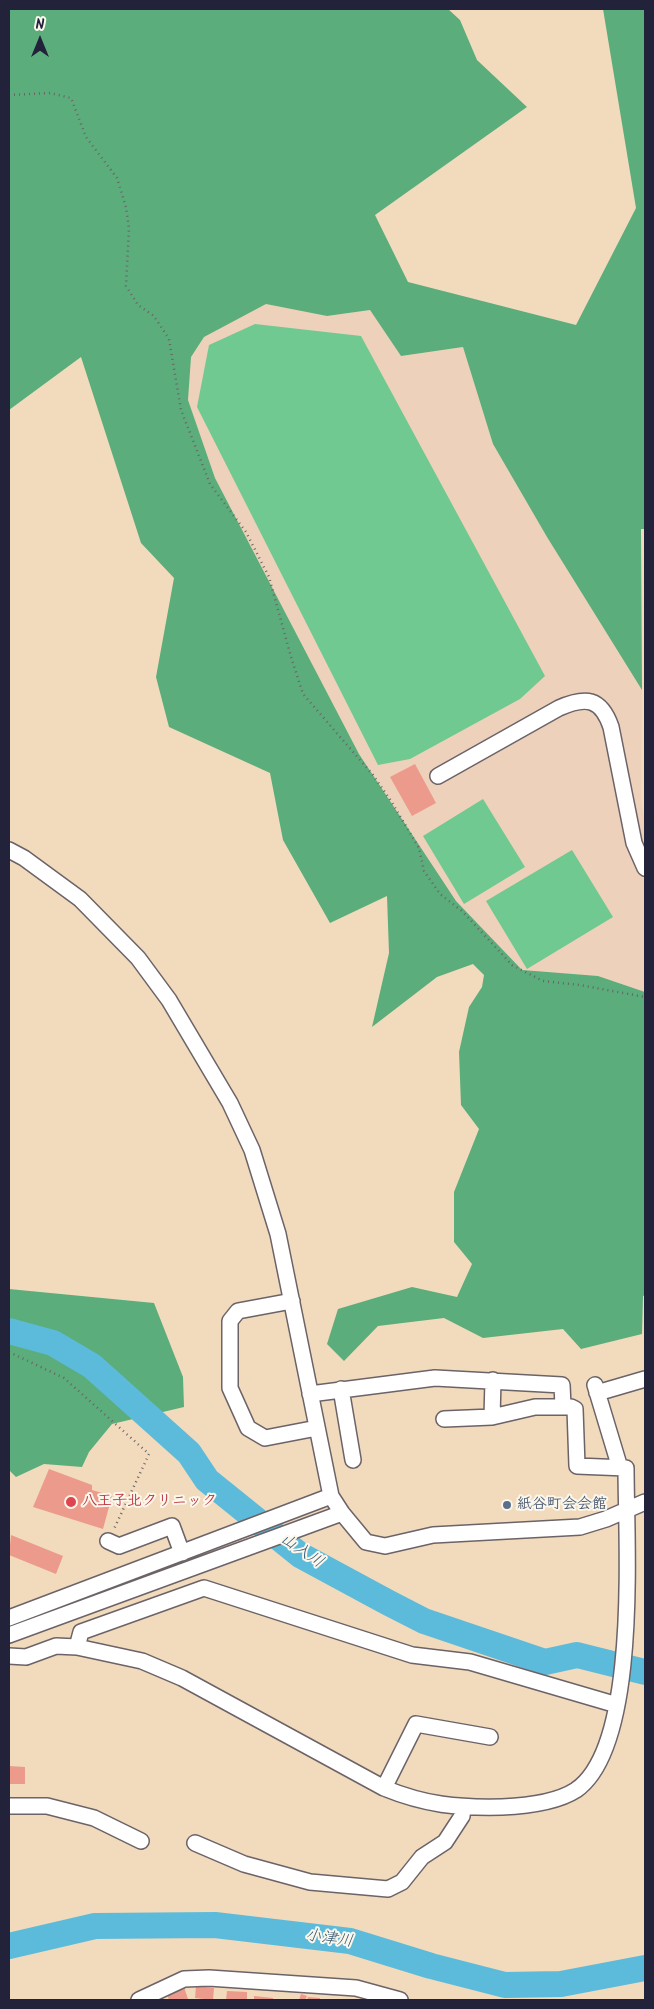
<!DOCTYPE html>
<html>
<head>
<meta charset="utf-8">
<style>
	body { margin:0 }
	#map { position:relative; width:654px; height:2009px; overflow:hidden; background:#f2dbbc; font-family:Kalam,sans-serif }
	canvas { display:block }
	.frame { position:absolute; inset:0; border:10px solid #22223b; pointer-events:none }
	.north { position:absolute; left:15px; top:15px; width:50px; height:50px; -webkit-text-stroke:4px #fbf7ec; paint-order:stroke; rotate:0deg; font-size:14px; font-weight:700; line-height:20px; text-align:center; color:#22223b }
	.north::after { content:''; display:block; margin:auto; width:18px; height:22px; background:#22223b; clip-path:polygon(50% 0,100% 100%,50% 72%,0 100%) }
</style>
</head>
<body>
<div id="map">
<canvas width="654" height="2009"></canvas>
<div class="frame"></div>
<div class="north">N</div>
</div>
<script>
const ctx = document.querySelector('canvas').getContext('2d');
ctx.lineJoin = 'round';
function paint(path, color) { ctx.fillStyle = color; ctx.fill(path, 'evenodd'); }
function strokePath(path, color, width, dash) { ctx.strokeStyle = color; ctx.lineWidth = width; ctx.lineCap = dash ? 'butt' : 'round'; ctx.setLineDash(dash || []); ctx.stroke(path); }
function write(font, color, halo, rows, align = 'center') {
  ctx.font = font + ' Kalam,"Klee One",sans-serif'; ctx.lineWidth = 4; ctx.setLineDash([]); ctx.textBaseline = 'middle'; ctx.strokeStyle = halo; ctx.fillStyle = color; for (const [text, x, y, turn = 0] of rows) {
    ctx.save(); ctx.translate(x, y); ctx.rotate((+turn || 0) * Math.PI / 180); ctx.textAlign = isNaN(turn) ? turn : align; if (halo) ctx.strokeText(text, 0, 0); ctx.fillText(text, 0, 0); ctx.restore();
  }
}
const built = new Path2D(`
	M 266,304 L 327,316 L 370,310 L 401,356 L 463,347 L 493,444 L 547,537 L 642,690 L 641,798 L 645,823 L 645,992 L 598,976 L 522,971 L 456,901 L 359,754 L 215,478 L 188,400 L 190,357 L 204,337 Z`);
const green = new Path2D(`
	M 255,324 L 361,336 L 545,676 L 520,699 L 410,759 L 378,765 L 197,407 L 209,345 Z
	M 483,799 L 525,867 L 464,904 L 423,836 Z
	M 572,850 L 613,917 L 527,969 L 486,901 Z`);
const forest = new Path2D(`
	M 9,9 L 448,9 L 460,20 L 477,60 L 527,107 L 375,215 L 408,282 L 576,325 L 636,208 L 603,9 L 645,9 L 645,529 L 641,529 L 642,690 L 547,537 L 493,444 L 463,347 L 401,356 L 370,310 L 327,316 L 266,304 L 204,337 L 191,357 L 188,400 L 215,478 L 359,754 L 456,901 L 522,970 L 598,976 L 645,992 L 645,1295 L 643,1296 L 642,1334 L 581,1349 L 563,1329 L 483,1338 L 444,1318 L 378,1326 L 344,1361 L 327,1344 L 338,1309 L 412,1287 L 457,1297 L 472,1264 L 454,1242 L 454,1192 L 479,1129 L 461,1105 L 459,1052 L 469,1007 L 482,987 L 484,975 L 473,964 L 437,977 L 372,1027 L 389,953 L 387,896 L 330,923 L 283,840 L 270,773 L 169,727 L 156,677 L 174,578 L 141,543 L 81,357 L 9,410 Z
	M 9,1289 L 154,1303 L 183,1377 L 184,1407 L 112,1424 L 89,1452 L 82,1467 L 44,1464 L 16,1477 L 9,1470 Z`);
const river = new Path2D(`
	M 9,1331 L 53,1343 L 92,1366 L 189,1453 L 207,1480 L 300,1555 L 387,1602 L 424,1621 L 545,1662 L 577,1655 L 645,1672
	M 9,1946 L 95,1926 L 215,1925 L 350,1941 L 431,1966 L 505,1985 L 561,1984 L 645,1968`);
const building = new Path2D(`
	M 415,764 L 436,803 L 412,816 L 390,777 Z
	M 49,1469 L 92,1485 L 92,1490 L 112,1496 L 103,1529 L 33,1507 Z
	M 11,1535 L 63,1556 L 56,1574 L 9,1555 Z
	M 9,1766 L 25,1767 L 25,1784 L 9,1784 Z
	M 183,1984 L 188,1999 L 169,2000 L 166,1990 Z
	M 196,1986 L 214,1988 L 213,2000 L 195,1998 Z
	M 227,1991 L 247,1992 L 247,2000 L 226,2000 Z
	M 301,1994 L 307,1996 L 305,2000 L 299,2000 Z
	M 254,1996 L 273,1998 L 273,2000 L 254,2000 Z
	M 308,1997 L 320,1998 L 320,2000 L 307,2000 Z`);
const path = new Path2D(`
	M 9,95 L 50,93 L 71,98 L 86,137 L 117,178 L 126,207 L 129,229 L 126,286 L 138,305 L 154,316 L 169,339 L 181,410 L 210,484 L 246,532 L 269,577 L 291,657 L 303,694 L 373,775 L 391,801 L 419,848 L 424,871 L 440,894 L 462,911 L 512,965 L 543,981 L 580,985 L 645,997
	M 9,1352 L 64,1378 L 149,1454 L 114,1529`);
const minor = new Path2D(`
	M 438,776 L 559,708 C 586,696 601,698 611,727 L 634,843 L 645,868
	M 9,850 L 24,858 L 80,899 L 138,958 L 169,1000 L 230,1103 L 252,1150 L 278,1234 L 331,1496 L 342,1513 L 366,1542 L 385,1546 L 433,1535 L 580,1527 L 606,1519 L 645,1502
	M 292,1301 L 238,1311 L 230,1321 L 230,1388 L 248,1428 L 265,1438 L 317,1428
	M 595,1385 L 620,1468
	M 341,1389 L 353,1460
	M 597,1393 L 645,1379
	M 310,1394 L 435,1378 L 562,1385 L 563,1406
	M 492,1417 L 493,1380
	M 108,1541 L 119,1546 L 172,1526 L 182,1553
	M 9,1618 L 331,1496
	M 9,1635 L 342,1513
	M 77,1647 L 81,1632 L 204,1588 L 412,1655 L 470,1662 L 617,1705
	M 9,1656 L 26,1657 L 56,1646 L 77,1647 L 142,1661 L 182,1678 L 384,1788 C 426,1805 457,1808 502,1807 C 525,1806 556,1803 576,1790 C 640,1746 626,1540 626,1468 L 577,1466 L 575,1409 L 571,1407 L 535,1407 L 492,1417 L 444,1419
	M 384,1788 L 416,1724 L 490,1737
	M 9,1806 L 47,1806 L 94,1818 L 141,1841
	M 195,1843 L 244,1864 L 310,1882 L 388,1889 L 402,1882 L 422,1857 L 445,1842 L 462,1816 L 463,1808
	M 139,2000 L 184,1979 L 209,1978 L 356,1988 L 400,2000`);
const markers = [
	[71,1502,6,"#e0444e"],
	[507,1505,5,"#5c6f8a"]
];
const healthNames = [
	["八王子北クリニック",82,1502]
];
const serviceNames = [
	["紙谷町会会館",517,1505]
];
const waterNames = [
	["山入川",301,1552,34],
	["小津川",329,1940,8]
];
paint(built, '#eed1ba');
paint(green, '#6fc991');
paint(forest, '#5bad7b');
strokePath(river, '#5cbbda', 26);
paint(building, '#ec9a8b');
strokePath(minor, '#6b6368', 18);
strokePath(path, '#6b6368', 2.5, [1, 4]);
strokePath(minor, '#fff', 15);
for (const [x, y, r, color] of markers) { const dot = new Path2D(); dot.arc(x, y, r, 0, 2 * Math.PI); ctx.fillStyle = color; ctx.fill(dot); strokePath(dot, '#fbf7ec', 2); }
write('bold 15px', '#be3a42', '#fbf7ec', healthNames, 'left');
write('bold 15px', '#4e5e75', '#fbf7ec', serviceNames, 'left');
write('italic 16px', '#365873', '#fbf7ec', waterNames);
</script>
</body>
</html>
